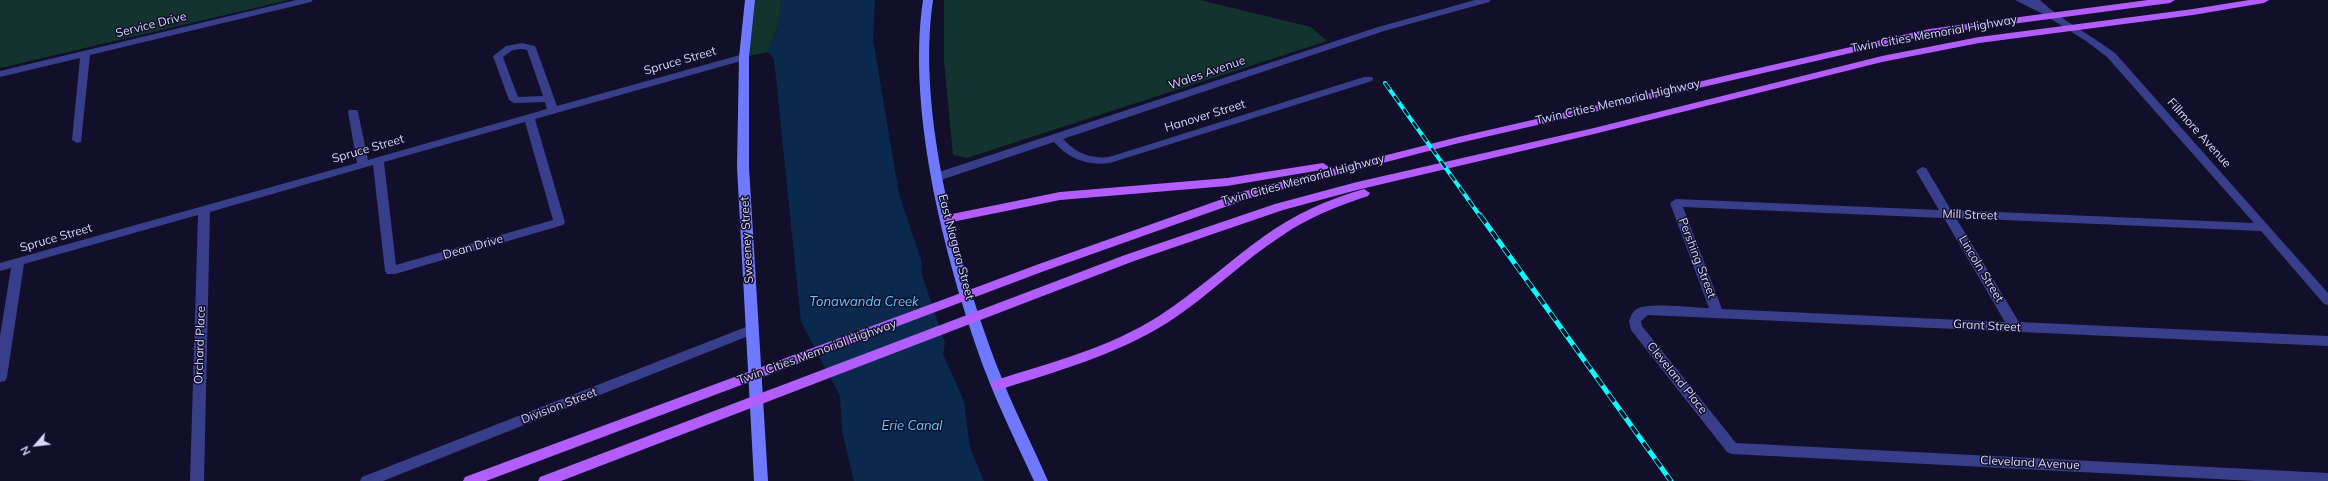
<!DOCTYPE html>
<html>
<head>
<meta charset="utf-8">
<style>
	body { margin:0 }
	#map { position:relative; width:2328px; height:481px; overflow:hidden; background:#110f29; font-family:Mulish,sans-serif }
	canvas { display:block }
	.north { position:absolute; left:16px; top:425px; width:40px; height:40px; -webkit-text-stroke:3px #110f29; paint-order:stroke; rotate:242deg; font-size:11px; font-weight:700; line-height:16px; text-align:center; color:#d7d7ff }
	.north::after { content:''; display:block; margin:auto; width:14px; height:18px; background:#d7d7ff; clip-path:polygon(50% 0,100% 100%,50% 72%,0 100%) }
</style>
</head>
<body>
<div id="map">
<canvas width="2328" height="481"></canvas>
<div class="north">N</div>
</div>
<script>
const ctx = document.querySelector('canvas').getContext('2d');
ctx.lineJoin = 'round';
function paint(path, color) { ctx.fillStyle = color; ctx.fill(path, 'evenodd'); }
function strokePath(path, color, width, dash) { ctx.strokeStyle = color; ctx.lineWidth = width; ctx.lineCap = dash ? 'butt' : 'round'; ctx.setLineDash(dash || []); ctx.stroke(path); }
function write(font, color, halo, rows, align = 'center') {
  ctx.font = font + ' Mulish,sans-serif'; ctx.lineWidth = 3; ctx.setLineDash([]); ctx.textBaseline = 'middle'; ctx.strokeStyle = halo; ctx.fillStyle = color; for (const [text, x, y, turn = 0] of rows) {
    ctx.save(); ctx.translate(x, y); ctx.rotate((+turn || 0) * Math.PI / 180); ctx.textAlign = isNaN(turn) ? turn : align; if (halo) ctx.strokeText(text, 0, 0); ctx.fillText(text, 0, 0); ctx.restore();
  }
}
const green = new Path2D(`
	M 0,0 L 289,0 L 0,68 Z
	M 750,0 L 782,0 L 778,26 L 768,52 L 744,57 Z
	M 944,0 L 1200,0 L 1311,27 L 1327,41 L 967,158 L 953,155 L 944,61 Z`);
const water = new Path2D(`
	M 782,0 L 875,0 L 873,39 L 899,194 L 921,260 L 922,275 L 945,343 L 943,354 L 964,401 L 970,448 L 984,481 L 854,481 L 842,431 L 840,396 L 801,322 L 774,59 L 768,52 L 778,26 Z`);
const street = new Path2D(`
	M 296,0 L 313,0 L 311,2 L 90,55 L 81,142 L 77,143 L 72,140 L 80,58 L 0,77 L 0,71 Z
	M 1475,0 L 1491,0 L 1489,2 L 1384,31 L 1063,139 C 1076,153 1090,159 1109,157 L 1364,77 L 1372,77 L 1373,79 L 1372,81 L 1110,163 C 1087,166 1069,159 1054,142 L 941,180 L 933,180 L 931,177 L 933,174 L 1378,27 Z
	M 2015,0 L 2040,0 C 2062,21 2090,34 2115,53 L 2328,293 L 2328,305 L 2324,304 L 2261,231 L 1956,218 L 2019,322 L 2328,336 L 2328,346 L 1648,315 L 1641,321 L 1642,326 L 1736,443 L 2328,473 L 2328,481 L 2255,481 L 1732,454 L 1727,452 L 1631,330 L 1629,321 C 1630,318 1632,313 1635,310 C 1645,301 1695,308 1709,308 L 1670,203 L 1676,199 L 1939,210 L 1916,171 L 1922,167 L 1926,168 L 1951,210 L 2254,223 L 2107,57 L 2086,41 L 2043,14 ZM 1683,207 L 1944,218 L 2005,322 L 1722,309 Z
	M 522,43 L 535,46 L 536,48 L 557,106 L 740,55 L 748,55 L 749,57 L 748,59 L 535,119 L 565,222 L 563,225 L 395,274 L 387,274 L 385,271 L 373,165 L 210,212 L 204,481 L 190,481 L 198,215 L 24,264 L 7,377 L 5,381 L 0,382 L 0,336 L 11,268 L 0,271 L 0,263 L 357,163 L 348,112 L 349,110 L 357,110 L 358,112 L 368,160 L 547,109 L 545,102 L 514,103 L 509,100 L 493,56 L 506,46 ZM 522,49 L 527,50 L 543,96 L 518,97 L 503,57 L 513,50 ZM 525,122 L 553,220 L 396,265 L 384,162 Z
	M 751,325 L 756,327 L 757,330 L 756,333 L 383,481 L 360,481 L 362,477 Z`);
const secondary = new Path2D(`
	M 745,0 L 755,0 L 749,57 L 749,167 L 768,481 L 754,481 L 737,167 L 739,57 Z
	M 923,0 L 933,0 C 916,114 959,269 1001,376 C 1015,412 1033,446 1048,481 L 1034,481 C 1018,446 1001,412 987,376 C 947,269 906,114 923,0 Z`);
const primary = new Path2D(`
	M 2148,0 L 2175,0 L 2170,3 L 1929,35 L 1459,143 L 1253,197 L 1047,270 L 486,481 L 463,481 L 465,477 L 1039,264 L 1245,191 L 1458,137 L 1929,29 Z
	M 2249,0 L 2269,0 L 2264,3 L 2193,15 L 1979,43 L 1882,62 L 1594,134 L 1357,190 L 1283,210 L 1134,261 L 561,481 L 538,481 L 540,477 L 1125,255 L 1275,204 L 1357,182 L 1594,128 L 1882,56 L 1979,37 L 2193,9 Z
	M 1323,163 L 1329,167 L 1327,169 L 1227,186 L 1060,200 L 947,223 L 941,219 L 947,215 L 1060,192 L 1227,178 Z
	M 1364,189 L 1370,193 L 1368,196 C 1338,206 1309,217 1283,235 C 1242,261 1208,297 1167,323 C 1116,355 1055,372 998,390 L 993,389 L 991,385 L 993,381 C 1049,363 1109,348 1159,316 C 1196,292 1228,262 1263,237 C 1293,215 1328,199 1364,189 Z`);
const railFar1 = new Path2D(`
	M 1385,83 L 1480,216`);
const rail = new Path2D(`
	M 1480,215 L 1671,481`);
const streetNames = [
	["Service Drive",151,25,-14],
	["Twin Cities Memorial Highway",1934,34,-10],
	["Spruce Street",680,61,-16],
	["Wales Avenue",1207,73,-19],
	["Twin Cities Memorial Highway",1618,102,-13],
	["Hanover Street",1205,116,-17],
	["Fillmore Avenue",2199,133,48],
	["Spruce Street",368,149,-16],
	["Twin Cities Memorial Highway",1303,180,-15],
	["Mill Street",1970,215,2],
	["Spruce Street",56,238,-16],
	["Sweeney Street",747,240,-93],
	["Dean Drive",473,247,-16],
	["East Niagara Street",956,247,75],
	["Pershing Street",1697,258,69],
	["Lincoln Street",1981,269,59],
	["Grant Street",1987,326,3],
	["Orchard Place",200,345,-88],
	["Twin Cities Memorial Highway",817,352,-20],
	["Cleveland Place",1677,378,51],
	["Division Street",559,406,-21],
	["Cleveland Avenue",2030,463,3]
];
const waterNames = [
	["Tonawanda Creek",864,302],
	["Erie Canal",912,426]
];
paint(green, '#12332e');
paint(water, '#0a294d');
paint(street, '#383e8a');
paint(secondary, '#6e79ff');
paint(primary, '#b25eff');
strokePath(railFar1, '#03fffe', 4);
strokePath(rail, '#03fffe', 5);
strokePath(railFar1, '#110f29', 2.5, [8]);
strokePath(rail, '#110f29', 3.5, [10]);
write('12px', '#d7d7ff', '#110f29', streetNames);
write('italic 13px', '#65c8ff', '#110f29', waterNames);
</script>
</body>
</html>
